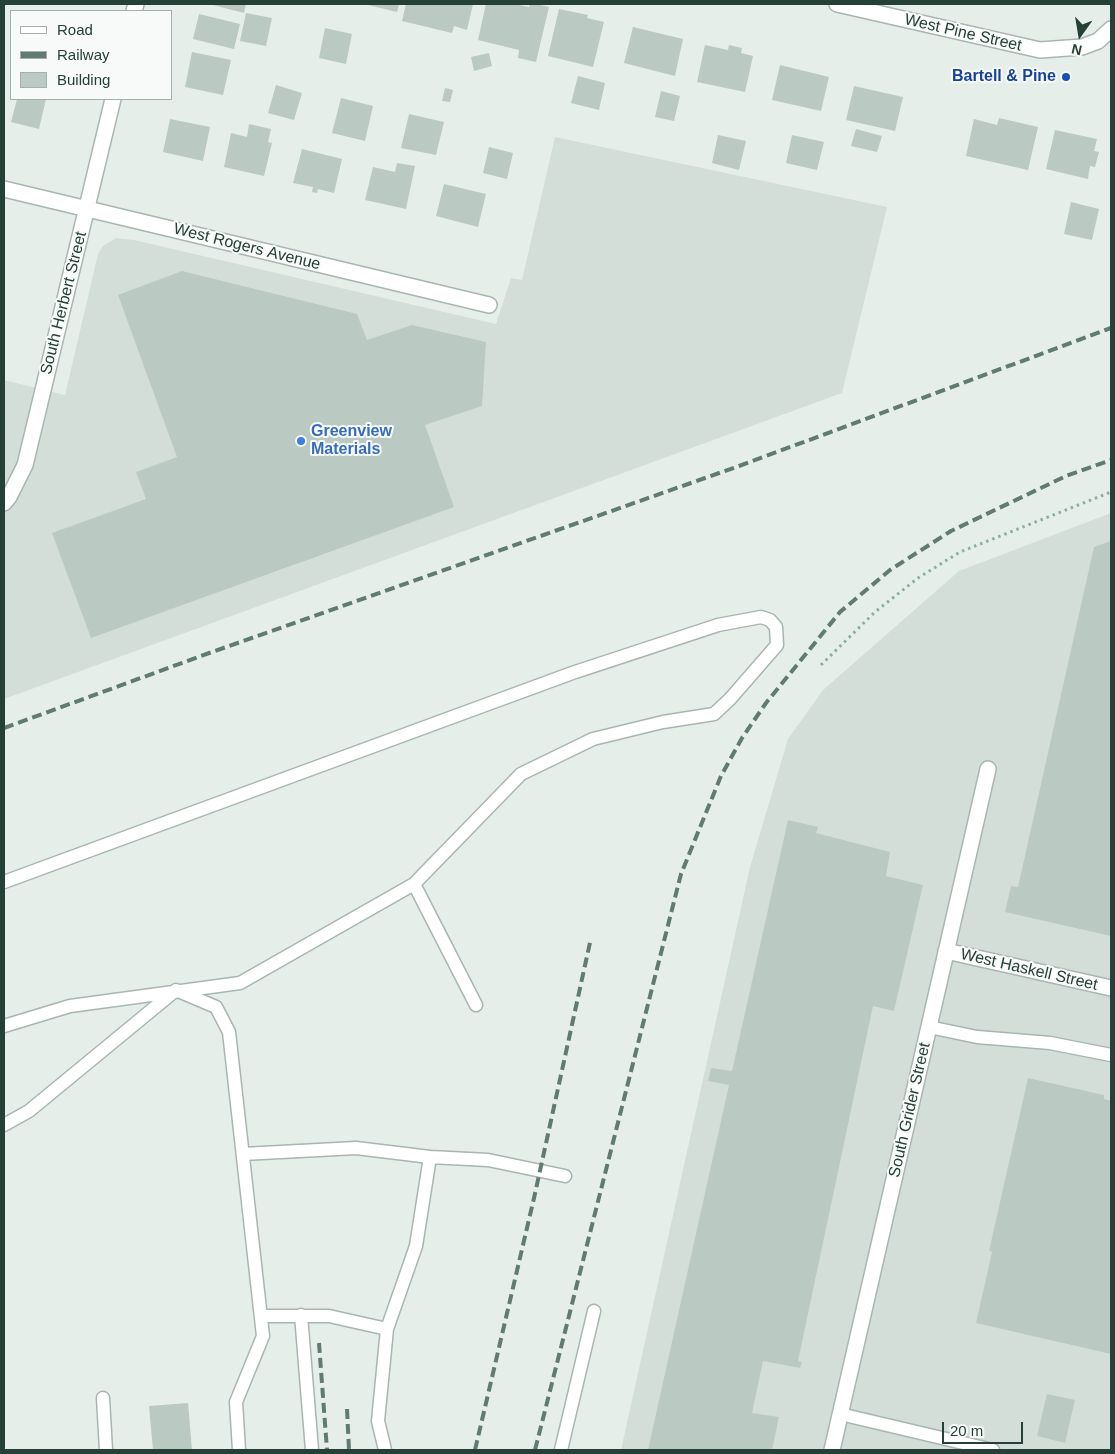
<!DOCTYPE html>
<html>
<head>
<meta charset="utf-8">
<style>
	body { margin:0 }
	#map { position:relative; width:1115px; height:1454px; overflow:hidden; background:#e6eeea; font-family:Arial,sans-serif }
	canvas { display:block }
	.frame { position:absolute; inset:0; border:5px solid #254037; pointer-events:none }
	.legend { position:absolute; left:10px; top:10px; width:162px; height:90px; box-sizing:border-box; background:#f7faf8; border:1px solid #a3b0ab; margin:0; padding:6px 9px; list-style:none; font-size:15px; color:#254037 }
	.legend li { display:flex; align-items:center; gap:10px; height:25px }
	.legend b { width:25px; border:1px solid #a3b0ab }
	.north { position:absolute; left:1055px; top:10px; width:50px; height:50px; -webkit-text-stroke:4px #f7faf8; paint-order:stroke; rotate:193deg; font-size:14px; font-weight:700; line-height:20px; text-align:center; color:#254037 }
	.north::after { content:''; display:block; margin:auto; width:18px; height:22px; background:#254037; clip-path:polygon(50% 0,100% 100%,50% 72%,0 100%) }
	.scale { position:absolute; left:942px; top:1422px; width:81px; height:22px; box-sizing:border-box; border:2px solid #254037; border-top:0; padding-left:6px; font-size:15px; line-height:18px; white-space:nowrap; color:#254037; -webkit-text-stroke:4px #f7faf8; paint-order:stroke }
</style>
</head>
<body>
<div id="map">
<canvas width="1115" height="1454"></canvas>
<div class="frame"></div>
<ul class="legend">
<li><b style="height:6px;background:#fff"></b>Road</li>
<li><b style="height:6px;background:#607b72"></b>Railway</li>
<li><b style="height:14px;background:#bbc9c3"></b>Building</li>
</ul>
<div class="north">N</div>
<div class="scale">20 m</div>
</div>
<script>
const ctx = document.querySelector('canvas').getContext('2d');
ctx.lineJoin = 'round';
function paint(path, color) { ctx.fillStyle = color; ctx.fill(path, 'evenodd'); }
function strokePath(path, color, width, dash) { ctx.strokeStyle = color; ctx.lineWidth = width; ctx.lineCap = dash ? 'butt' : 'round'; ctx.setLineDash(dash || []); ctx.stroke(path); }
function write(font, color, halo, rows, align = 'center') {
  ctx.font = font + ' Arial,sans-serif'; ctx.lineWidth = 4; ctx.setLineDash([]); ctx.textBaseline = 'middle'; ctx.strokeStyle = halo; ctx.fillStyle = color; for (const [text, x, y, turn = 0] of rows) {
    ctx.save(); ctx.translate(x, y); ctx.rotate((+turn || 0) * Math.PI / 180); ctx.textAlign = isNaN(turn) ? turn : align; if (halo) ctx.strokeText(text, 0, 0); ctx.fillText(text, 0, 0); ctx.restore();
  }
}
const built = new Path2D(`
	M 555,137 L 887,207 L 842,393 L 4,699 L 4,380 L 65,395 L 98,254 L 103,246 L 116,238 L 134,240 L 496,324 L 511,278 L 522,280 Z
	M 1111,513 L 1111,1450 L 621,1450 L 750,867 L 788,739 L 823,690 L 959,571 Z`);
const building = new Path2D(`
	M 209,4 L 246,4 L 244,13 Z
	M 364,4 L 399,4 L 397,12 Z
	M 406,4 L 473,4 L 467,30 L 454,26 L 452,33 L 402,21 Z
	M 486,4 L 515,4 L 529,7 L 530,4 L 536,4 L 549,7 L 536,62 L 518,58 L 519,50 L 478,40 Z
	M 559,9 L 588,15 L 587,18 L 604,22 L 593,67 L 548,56 Z
	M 246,13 L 272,18 L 266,46 L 240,41 Z
	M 199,14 L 240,24 L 234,49 L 193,39 Z
	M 633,27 L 683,39 L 675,76 L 624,63 Z
	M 325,28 L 352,34 L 346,64 L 319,58 Z
	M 705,45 L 728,50 L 729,45 L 742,48 L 741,53 L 753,56 L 745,92 L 697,82 Z
	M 192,52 L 231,60 L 223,95 L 185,87 Z
	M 489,53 L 492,66 L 474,71 L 471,57 Z
	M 780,65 L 829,77 L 821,111 L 772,100 Z
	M 578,76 L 605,83 L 599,110 L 571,103 Z
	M 276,85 L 302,93 L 294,120 L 268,113 Z
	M 854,86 L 903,97 L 895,131 L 846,120 Z
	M 445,88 L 453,90 L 450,102 L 442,101 Z
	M 661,91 L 680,96 L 674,121 L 655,117 Z
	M 341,98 L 373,106 L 365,141 L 332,133 Z
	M 17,99 L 46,99 L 39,129 L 11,122 Z
	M 409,114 L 444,122 L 436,155 L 401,148 Z
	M 999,118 L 1038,127 L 1028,170 L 966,156 L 974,119 L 997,125 Z
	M 170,119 L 210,127 L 203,161 L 163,152 Z
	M 249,124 L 271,129 L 268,142 L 272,143 L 264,176 L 224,167 L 231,133 L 247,137 Z
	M 856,129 L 882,136 L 877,152 L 851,146 Z
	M 1055,130 L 1097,139 L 1094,151 L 1099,152 L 1095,167 L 1090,166 L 1088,179 L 1046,169 Z
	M 718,135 L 746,141 L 739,170 L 712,163 Z
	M 792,135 L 824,142 L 817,170 L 786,163 Z
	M 489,147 L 513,153 L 507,179 L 483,173 Z
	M 302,149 L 342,159 L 334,193 L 318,189 L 317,193 L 312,192 L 313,187 L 293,183 Z
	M 397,163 L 415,166 L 406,209 L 365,200 L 373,167 L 395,172 Z
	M 444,184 L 486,194 L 478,227 L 436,216 Z
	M 1071,202 L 1099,209 L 1092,240 L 1064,234 Z
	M 182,271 L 357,314 L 367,340 L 412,325 L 486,342 L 482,406 L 425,425 L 454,507 L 91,638 L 52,533 L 146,499 L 136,472 L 177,457 L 118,295 Z
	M 1111,541 L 1111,936 L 1005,912 L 1011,886 L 1018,887 L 1094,547 Z
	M 788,820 L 818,827 L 816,833 L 890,852 L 886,876 L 923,885 L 894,1011 L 873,1006 L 798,1361 L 802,1362 L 800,1368 L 763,1361 L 752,1413 L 779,1417 L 772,1450 L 648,1450 L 729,1085 L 708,1081 L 711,1068 L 732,1071 Z
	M 1028,1078 L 1104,1095 L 1104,1099 L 1111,1101 L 1111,1354 L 976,1323 L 992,1252 L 989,1251 Z
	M 1047,1394 L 1075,1400 L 1065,1443 L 1037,1436 Z
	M 188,1403 L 192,1450 L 153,1450 L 149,1406 Z`);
const path = new Path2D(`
	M 821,665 L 875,612 L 918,578 L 960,552 L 1111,492`);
const service = new Path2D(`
	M 4,882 L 575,672 L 718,625 L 761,617 L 770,620 L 776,627 L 777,645 L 730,699 L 714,714 L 663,722 L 593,739 L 521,774 L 414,884 L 240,983 L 70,1006 L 4,1026
	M 414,884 L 476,1005
	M 929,1027 L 977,1037 L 1050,1043 L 1111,1055
	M 4,1125 L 29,1111 L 176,990 L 216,1007 L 229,1032 L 263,1336 L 236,1402 L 239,1450
	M 243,1154 L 356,1148 L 430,1157 L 488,1160 L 565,1176
	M 301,1315 L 312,1450
	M 261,1316 L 329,1316 L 387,1329 L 378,1421 L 385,1450
	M 387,1329 L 416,1246 L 430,1157
	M 103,1398 L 106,1450
	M 840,1414 L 993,1450
	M 561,1450 L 594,1311`);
const minor = new Path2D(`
	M 837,4 L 1040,50 L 1082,47 L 1098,41 L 1111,29
	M 134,11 L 136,4
	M 4,189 L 489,305
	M 4,503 L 9,497 L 25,465 L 113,99
	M 946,951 L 1111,988
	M 832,1450 L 988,769`);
const rail = new Path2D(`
	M 4,728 L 212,652 L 739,466 L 1111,328
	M 319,1343 L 327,1450
	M 347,1409 L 349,1450
	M 475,1450 L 534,1198 L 591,938
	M 535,1450 L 681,874 L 721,776 L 742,738 L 766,703 L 840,612 L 890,570 L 951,531 L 1066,476 L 1111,460`);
const markers = [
	[1066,77,5,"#1a4fb4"],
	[301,441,5,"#3f7fe0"]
];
const streetNames = [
	["West Pine Street",963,33,13],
	["West Rogers Avenue",247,247,14],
	["South Herbert Street",64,303,-76],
	["West Haskell Street",1029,970,13],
	["South Grider Street",910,1110,-77]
];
const transitNames = [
	["Bartell & Pine",1056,77]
];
const shopNames = [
	["Greenview",311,432],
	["Materials",311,450]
];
paint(built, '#d4ded9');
paint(building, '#bbc9c3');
strokePath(service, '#a8b6b1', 15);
strokePath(minor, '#a8b6b1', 18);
strokePath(path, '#88b0a1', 3, [2.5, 4]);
strokePath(service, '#fff', 12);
strokePath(minor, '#fff', 15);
strokePath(rail, '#607b72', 4, [10, 5]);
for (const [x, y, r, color] of markers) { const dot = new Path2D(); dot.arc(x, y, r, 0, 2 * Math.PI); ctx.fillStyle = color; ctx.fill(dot); strokePath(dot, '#f7faf8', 2); }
write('16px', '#254037', '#f7faf8', streetNames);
write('bold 16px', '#164399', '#f7faf8', transitNames, 'right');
write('bold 16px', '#366cbe', '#f7faf8', shopNames, 'left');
</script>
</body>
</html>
